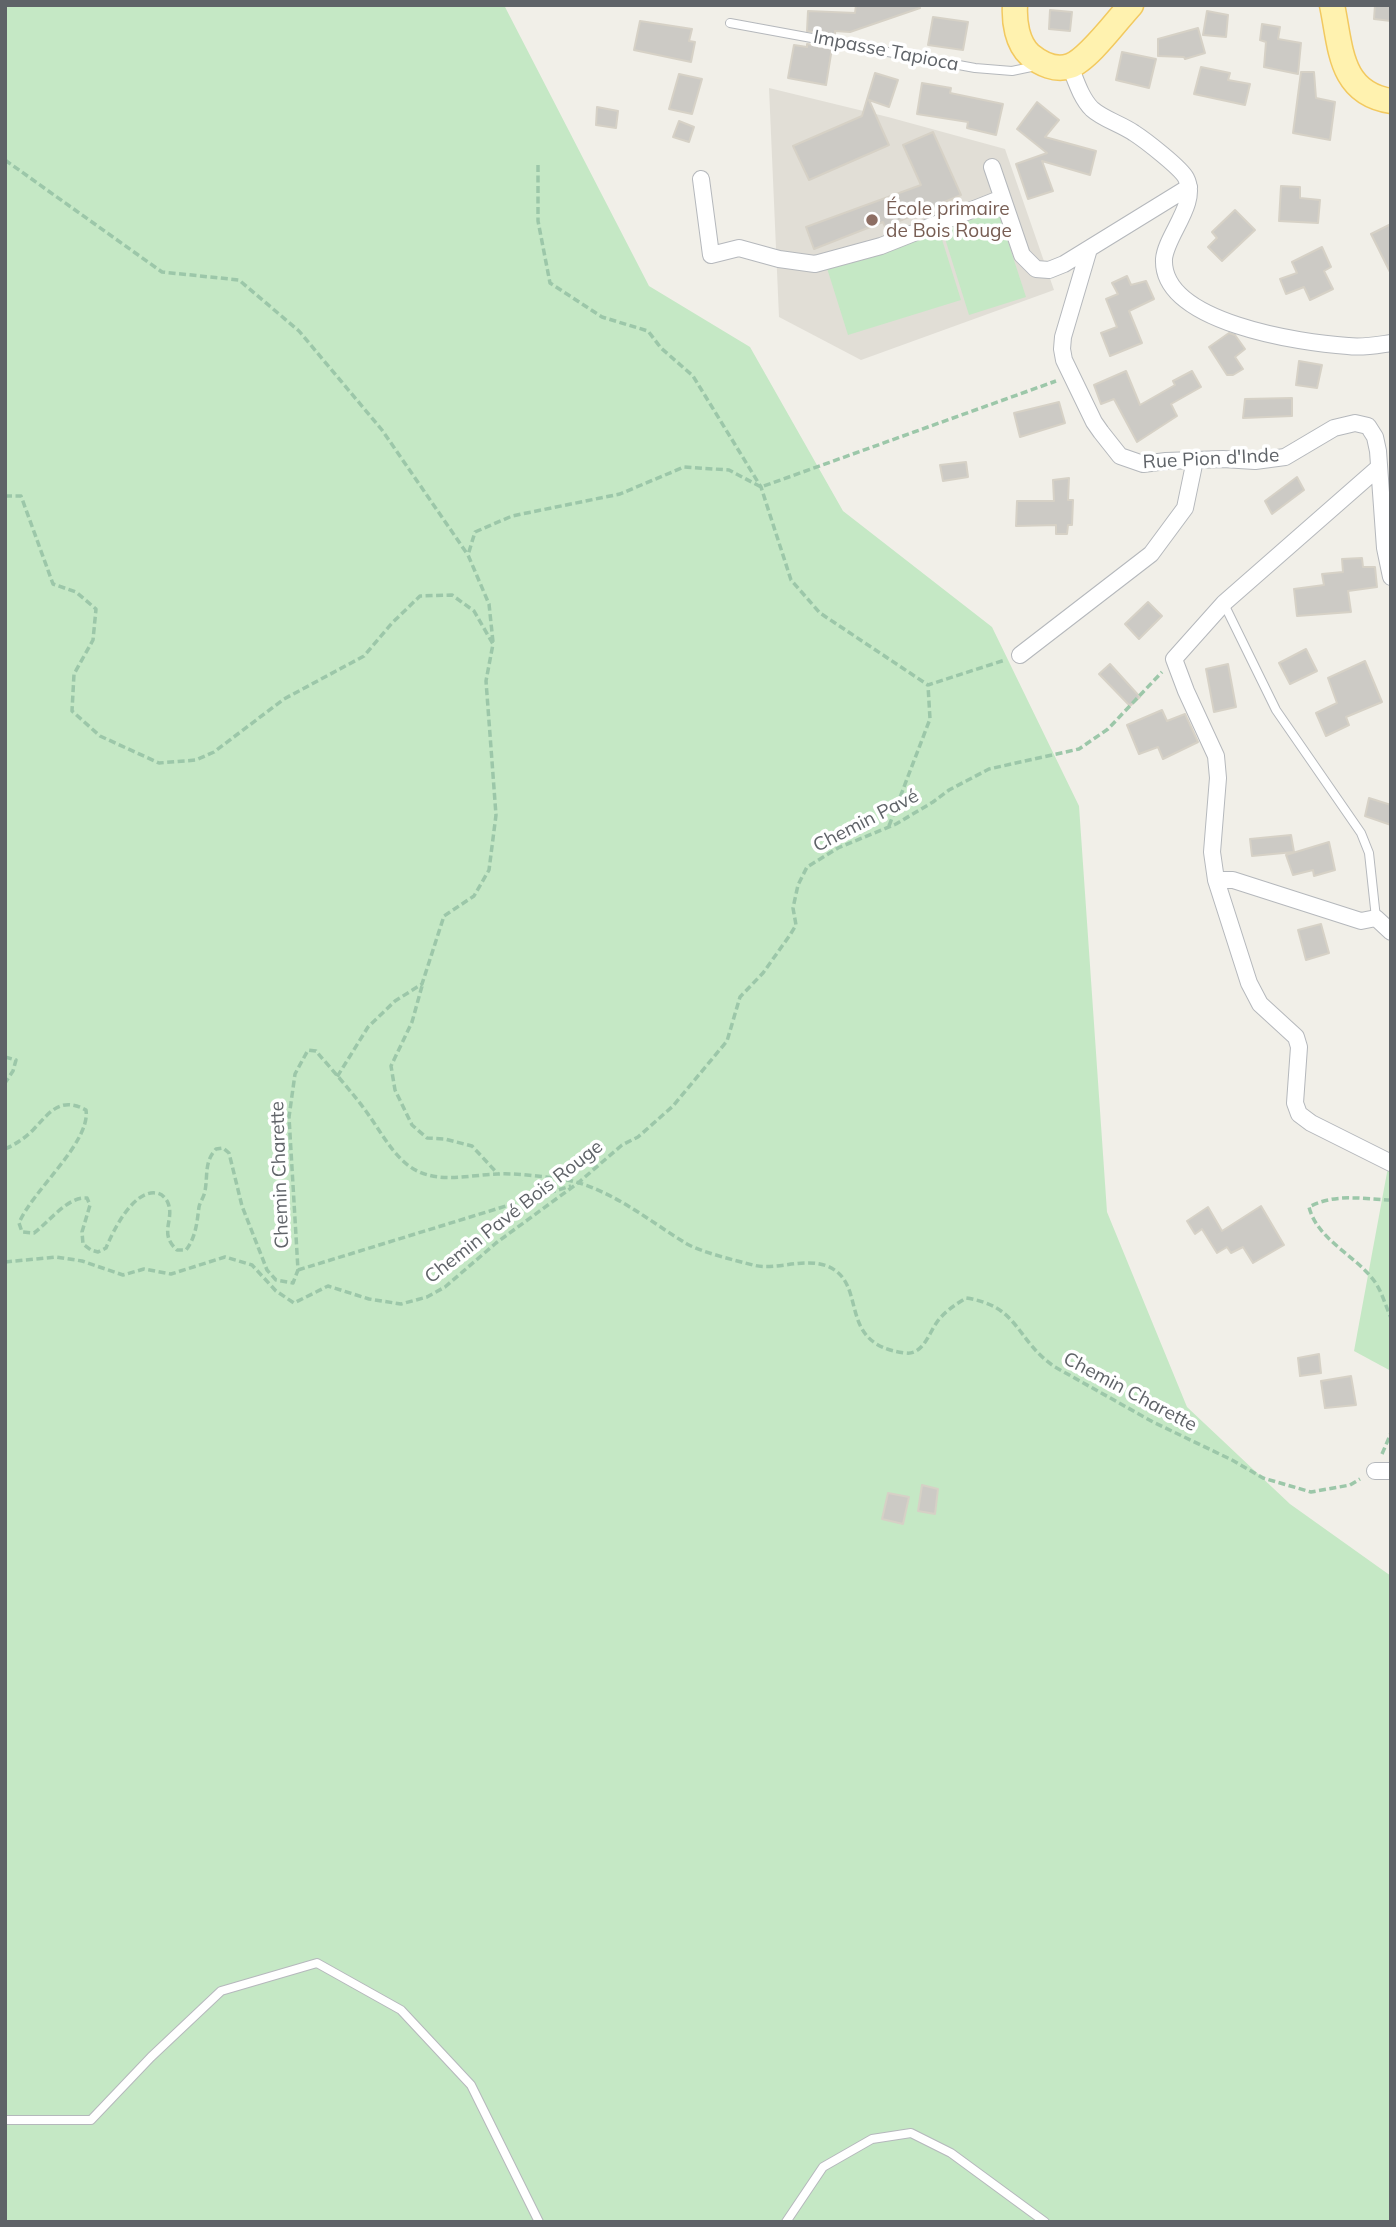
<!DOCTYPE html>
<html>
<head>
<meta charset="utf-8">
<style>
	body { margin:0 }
	#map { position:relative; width:1396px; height:2227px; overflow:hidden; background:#f1efe8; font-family:Mulish,sans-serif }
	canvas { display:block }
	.frame { position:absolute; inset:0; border:7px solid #5f6368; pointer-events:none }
</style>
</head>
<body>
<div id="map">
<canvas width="1396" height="2227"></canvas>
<div class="frame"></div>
</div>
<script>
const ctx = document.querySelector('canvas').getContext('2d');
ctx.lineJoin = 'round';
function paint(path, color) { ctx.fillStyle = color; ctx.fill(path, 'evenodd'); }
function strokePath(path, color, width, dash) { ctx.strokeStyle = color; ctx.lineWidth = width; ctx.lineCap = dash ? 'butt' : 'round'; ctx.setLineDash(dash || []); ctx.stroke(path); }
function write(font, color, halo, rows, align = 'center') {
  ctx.font = font + ' Mulish,sans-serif'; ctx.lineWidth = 7; ctx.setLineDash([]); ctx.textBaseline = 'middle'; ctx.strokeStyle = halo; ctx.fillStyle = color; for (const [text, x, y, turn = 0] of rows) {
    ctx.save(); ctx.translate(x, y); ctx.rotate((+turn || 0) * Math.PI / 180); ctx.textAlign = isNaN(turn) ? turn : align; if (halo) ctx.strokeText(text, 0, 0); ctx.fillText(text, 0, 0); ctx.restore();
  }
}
const education = new Path2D(`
	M 769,88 L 888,117 L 1005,149 L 1054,290 L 861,360 L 779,317 Z`);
const green = new Path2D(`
	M 5,5 L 504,5 L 649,286 L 750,347 L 843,511 L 992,627 L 1079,806 L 1107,1212 L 1187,1407 L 1290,1504 L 1391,1576 L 1391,2222 L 5,2222 Z
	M 998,211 L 1026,297 L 969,315 L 942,229 Z
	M 939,230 L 961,300 L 848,335 L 826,265 Z
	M 1391,1151 L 1391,1371 L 1354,1351 Z`);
const building = new Path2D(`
	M 856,5 L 919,5 L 920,8 L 850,32 L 835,31 L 835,36 L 807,31 L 808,11 L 855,13 Z
	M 1375,5 L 1391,5 L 1391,21 L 1374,19 Z
	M 1050,10 L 1072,12 L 1070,31 L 1049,29 Z
	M 1207,11 L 1228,15 L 1226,37 L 1203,35 Z
	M 933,17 L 968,22 L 963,50 L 928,45 Z
	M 640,21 L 692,29 L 689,41 L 695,42 L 691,62 L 634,50 Z
	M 1262,24 L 1280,27 L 1278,39 L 1301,43 L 1298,74 L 1264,67 L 1266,42 L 1260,40 Z
	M 1198,28 L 1205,53 L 1185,59 L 1184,57 L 1158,56 L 1158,39 Z
	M 807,44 L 832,48 L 826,85 L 788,78 L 794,45 L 807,47 Z
	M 1122,52 L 1156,59 L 1149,88 L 1116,80 Z
	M 1201,67 L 1230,73 L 1228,80 L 1250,84 L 1245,105 L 1194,94 Z
	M 1301,72 L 1314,72 L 1316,98 L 1335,102 L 1330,140 L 1293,133 Z
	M 875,73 L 898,80 L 889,107 L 869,100 L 889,145 L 809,180 L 793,146 L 862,116 Z
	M 679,74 L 702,79 L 692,114 L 669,109 Z
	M 922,83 L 951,88 L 950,93 L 1003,104 L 996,135 L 967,128 L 968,122 L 917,114 Z
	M 1037,102 L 1059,120 L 1045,137 L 1096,151 L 1090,175 L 1042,161 L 1053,191 L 1028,199 L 1016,164 L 1047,153 L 1017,129 Z
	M 597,107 L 618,111 L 616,128 L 596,125 Z
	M 679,121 L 694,127 L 689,142 L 673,137 Z
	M 933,132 L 961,195 L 885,227 L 883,222 L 814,249 L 806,227 L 921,185 L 903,145 Z
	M 1281,186 L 1300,187 L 1300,198 L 1320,200 L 1318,223 L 1279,221 Z
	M 1235,210 L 1255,230 L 1222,261 L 1208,247 L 1217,238 L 1212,232 Z
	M 1391,224 L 1391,274 L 1371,234 Z
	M 1322,247 L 1331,267 L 1324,271 L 1333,289 L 1310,300 L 1304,287 L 1286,294 L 1280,279 L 1297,273 L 1292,262 Z
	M 1127,276 L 1131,285 L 1146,281 L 1154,299 L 1129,311 L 1142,343 L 1110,356 L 1101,333 L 1117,327 L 1106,299 L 1118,294 L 1112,283 Z
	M 1229,333 L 1235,335 L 1245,349 L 1235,357 L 1243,369 L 1233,375 L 1227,375 L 1209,347 Z
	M 1299,361 L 1322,365 L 1317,388 L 1296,385 Z
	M 1126,371 L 1140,405 L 1175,385 L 1173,381 L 1192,371 L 1201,387 L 1171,404 L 1177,416 L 1137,442 L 1114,399 L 1101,404 L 1094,385 Z
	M 1292,398 L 1292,416 L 1243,418 L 1245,399 Z
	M 1059,402 L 1065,423 L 1020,437 L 1014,413 Z
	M 966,462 L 968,477 L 943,481 L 940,465 Z
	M 1297,477 L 1304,490 L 1272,514 L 1265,501 Z
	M 1069,478 L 1068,500 L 1073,500 L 1072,525 L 1068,525 L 1067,534 L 1056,534 L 1056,525 L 1016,526 L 1017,501 L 1054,501 L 1053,480 Z
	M 1362,558 L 1363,567 L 1375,567 L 1377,587 L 1348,591 L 1351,612 L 1297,616 L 1294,589 L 1324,585 L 1322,574 L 1343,572 L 1342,559 Z
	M 1148,602 L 1162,616 L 1139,639 L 1125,624 Z
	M 1306,649 L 1317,671 L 1290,684 L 1279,663 Z
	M 1365,661 L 1382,702 L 1346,717 L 1349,725 L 1326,736 L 1316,713 L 1337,703 L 1328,678 Z
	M 1110,664 L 1140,697 L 1130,706 L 1099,674 Z
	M 1228,664 L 1236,707 L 1214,712 L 1206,669 Z
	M 1162,710 L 1167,721 L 1185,714 L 1198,742 L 1163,759 L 1158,747 L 1139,754 L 1127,725 Z
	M 1369,798 L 1391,805 L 1391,825 L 1365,816 Z
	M 1291,835 L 1294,852 L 1252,856 L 1250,839 Z
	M 1329,842 L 1335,870 L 1314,876 L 1313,870 L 1293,875 L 1286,855 Z
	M 1321,924 L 1329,953 L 1306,960 L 1298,930 Z
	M 1261,1206 L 1284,1245 L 1253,1263 L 1243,1247 L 1231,1253 L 1227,1247 L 1217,1253 L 1202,1229 L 1195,1234 L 1187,1221 L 1208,1207 L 1222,1231 Z
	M 1319,1354 L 1321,1373 L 1300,1376 L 1298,1358 Z
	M 1351,1376 L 1356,1405 L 1325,1408 L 1321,1381 Z
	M 922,1485 L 938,1489 L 935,1514 L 918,1511 Z
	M 888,1493 L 909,1497 L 903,1524 L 882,1519 Z`);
const path = new Path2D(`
	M 5,160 L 162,272 L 239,280 L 299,331 L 382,430 L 468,555
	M 538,165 L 538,221 L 550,283 L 602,317 L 648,331 L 661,348 L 693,376 L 761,487 L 791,580 L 820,613 L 928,685 L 1005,660
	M 5,496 L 21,496 L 53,584 L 76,592 L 96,609 L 93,640 L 74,674 L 72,711 L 100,736 L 159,763 L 196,760 L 214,752 L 284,699 L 364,656 L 392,623 L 420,596 L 452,595 L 474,611 L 493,644 L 486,681 L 496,815 L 489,870 L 474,896 L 444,916 L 422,984 L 395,1001 L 368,1027 L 337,1077
	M 493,642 L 489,604 L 468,555 L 475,532 L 512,516 L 620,494 L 684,467 L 729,470 L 761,487 L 1056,381
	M 889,826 L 930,719 L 928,685
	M 422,986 L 412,1022 L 391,1066 L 395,1090 L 412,1125 L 427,1138 L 445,1139 L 472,1146 L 498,1174
	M 5,1057 L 16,1060 L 13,1071 L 5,1083
	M 5,1149 C 16,1144 25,1138 33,1130 C 50,1112 60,1096 86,1110 C 91,1142 32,1191 19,1223 L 22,1232 L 34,1233 C 49,1222 68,1196 87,1198 L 90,1205 L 82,1232 L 83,1244 L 91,1250 L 98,1252 L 106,1248 C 113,1231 133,1190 156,1193 C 161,1193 166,1198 168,1203 C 175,1220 158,1233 177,1250 L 186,1250 C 196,1237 197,1222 199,1207 C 200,1202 204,1197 205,1191 C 208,1175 204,1162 216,1149 L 223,1148 L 229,1153 L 242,1206 L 267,1270 L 276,1280 L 293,1283 L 298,1270 L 289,1117 L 295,1074 L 308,1050 L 316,1051 C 332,1070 356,1096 370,1117 C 382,1134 392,1153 409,1166 C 435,1185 468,1175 497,1174 C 516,1173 536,1176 555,1178 C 604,1183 646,1219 687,1244 C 704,1253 734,1260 753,1265 C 776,1271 803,1257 827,1266 C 870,1283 834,1345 906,1353 C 923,1355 929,1333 937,1322 C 945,1311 955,1305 966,1298 C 1020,1306 1015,1340 1055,1367 L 1153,1422 L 1232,1460 L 1263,1478 L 1311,1492 L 1350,1485 L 1360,1479
	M 1391,1200 C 1362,1199 1335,1193 1309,1207 C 1317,1240 1357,1256 1375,1282 C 1382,1292 1386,1307 1391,1318
	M 5,1262 L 56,1257 L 82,1261 L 123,1275 L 144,1269 L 171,1274 L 225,1257 L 252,1265 L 276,1291 L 294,1303 L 328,1286 L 369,1299 L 401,1304 L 427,1297 L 445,1287 L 496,1243 L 578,1183 L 622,1145 L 638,1137 L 673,1106 L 727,1041 L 740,997 L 763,973 L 790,935 L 796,925 L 793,908 L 798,885 L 807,867 L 838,848 L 896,824 L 933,802 L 949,790 L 989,769 L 1079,749 L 1108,729 L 1162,672
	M 298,1270 L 571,1186
	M 1382,1454 L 1391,1433`);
const service = new Path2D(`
	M 730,23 L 975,68 L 1012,71 L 1036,66
	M 1224,604 L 1276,710 L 1361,833 L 1369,853 L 1376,918
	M 5,2120 L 91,2120 L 151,2057 L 221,1991 L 317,1963 L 401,2010 L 471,2085 L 539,2222
	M 786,2222 L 823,2167 L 872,2139 L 911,2133 L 951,2153 L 1045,2222`);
const minor = new Path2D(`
	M 1070,66 C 1076,81 1081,98 1092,109 C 1103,119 1121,124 1134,133 C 1145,140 1181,168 1186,178 C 1199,203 1166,235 1164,259 C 1161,323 1302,343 1348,346 C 1363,348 1377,345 1391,343
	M 992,167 L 1022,255 L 1036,269 L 1049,270 L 1064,264 L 1189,187
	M 701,179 L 711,255 L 739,248 L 779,259 L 815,264 L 881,246 L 1002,198
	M 1089,249 L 1063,337 L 1062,349 L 1064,360 L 1094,422 L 1101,432 L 1120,456 L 1143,464 L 1166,461 L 1223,459 L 1255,461 L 1285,457 L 1334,428 L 1355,423 L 1368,426 L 1375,437 L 1378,451 L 1385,548 L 1391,577
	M 1378,468 L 1224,603 L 1174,659 L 1186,691 L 1216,756 L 1218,778 L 1212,852 L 1216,880 L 1249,983 L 1260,1004 L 1296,1037 L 1299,1047 L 1295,1103 L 1299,1114 L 1311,1123 L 1391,1163
	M 1020,655 L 1151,554 L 1185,508 L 1195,460
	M 1216,880 L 1233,880 L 1361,921 L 1376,918 L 1391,932
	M 1375,1471 L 1391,1471`);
const primary = new Path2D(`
	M 1015,5 C 1014,22 1017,43 1030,55 C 1041,64 1056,71 1070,66 C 1088,60 1117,20 1131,5
	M 1332,5 C 1341,47 1339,93 1391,101`);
const markers = [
	[872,220,7,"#8d6e63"]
];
const streetNames = [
	["Impasse Tapioca",886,51,11],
	["Rue Pion d'Inde",1211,459,-3],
	["Chemin Pavé",866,821,-27],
	["Chemin Charette",280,1175,-92],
	["Chemin Pavé Bois Rouge",514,1212,-38],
	["Chemin Charette",1130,1392,28]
];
const educationNames = [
	["École primaire",886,209],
	["de Bois Rouge",886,231]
];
paint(education, '#e1ded6');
paint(green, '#c5e8c5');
paint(building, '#cccac5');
strokePath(building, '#d6d1c6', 2);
strokePath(service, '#b5b8bc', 10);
strokePath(minor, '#b5b8bc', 18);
strokePath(primary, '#f2c960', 27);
strokePath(path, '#9cc7a9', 3.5, [7, 3.5]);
strokePath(service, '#fff', 8);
strokePath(minor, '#fff', 16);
strokePath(primary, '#fff2af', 24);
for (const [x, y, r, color] of markers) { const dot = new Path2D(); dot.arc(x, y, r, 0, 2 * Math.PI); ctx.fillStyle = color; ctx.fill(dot); strokePath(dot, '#fff', 2.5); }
write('19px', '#5f6368', '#fff', streetNames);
write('19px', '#785e54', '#fff', educationNames, 'left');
</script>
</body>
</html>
